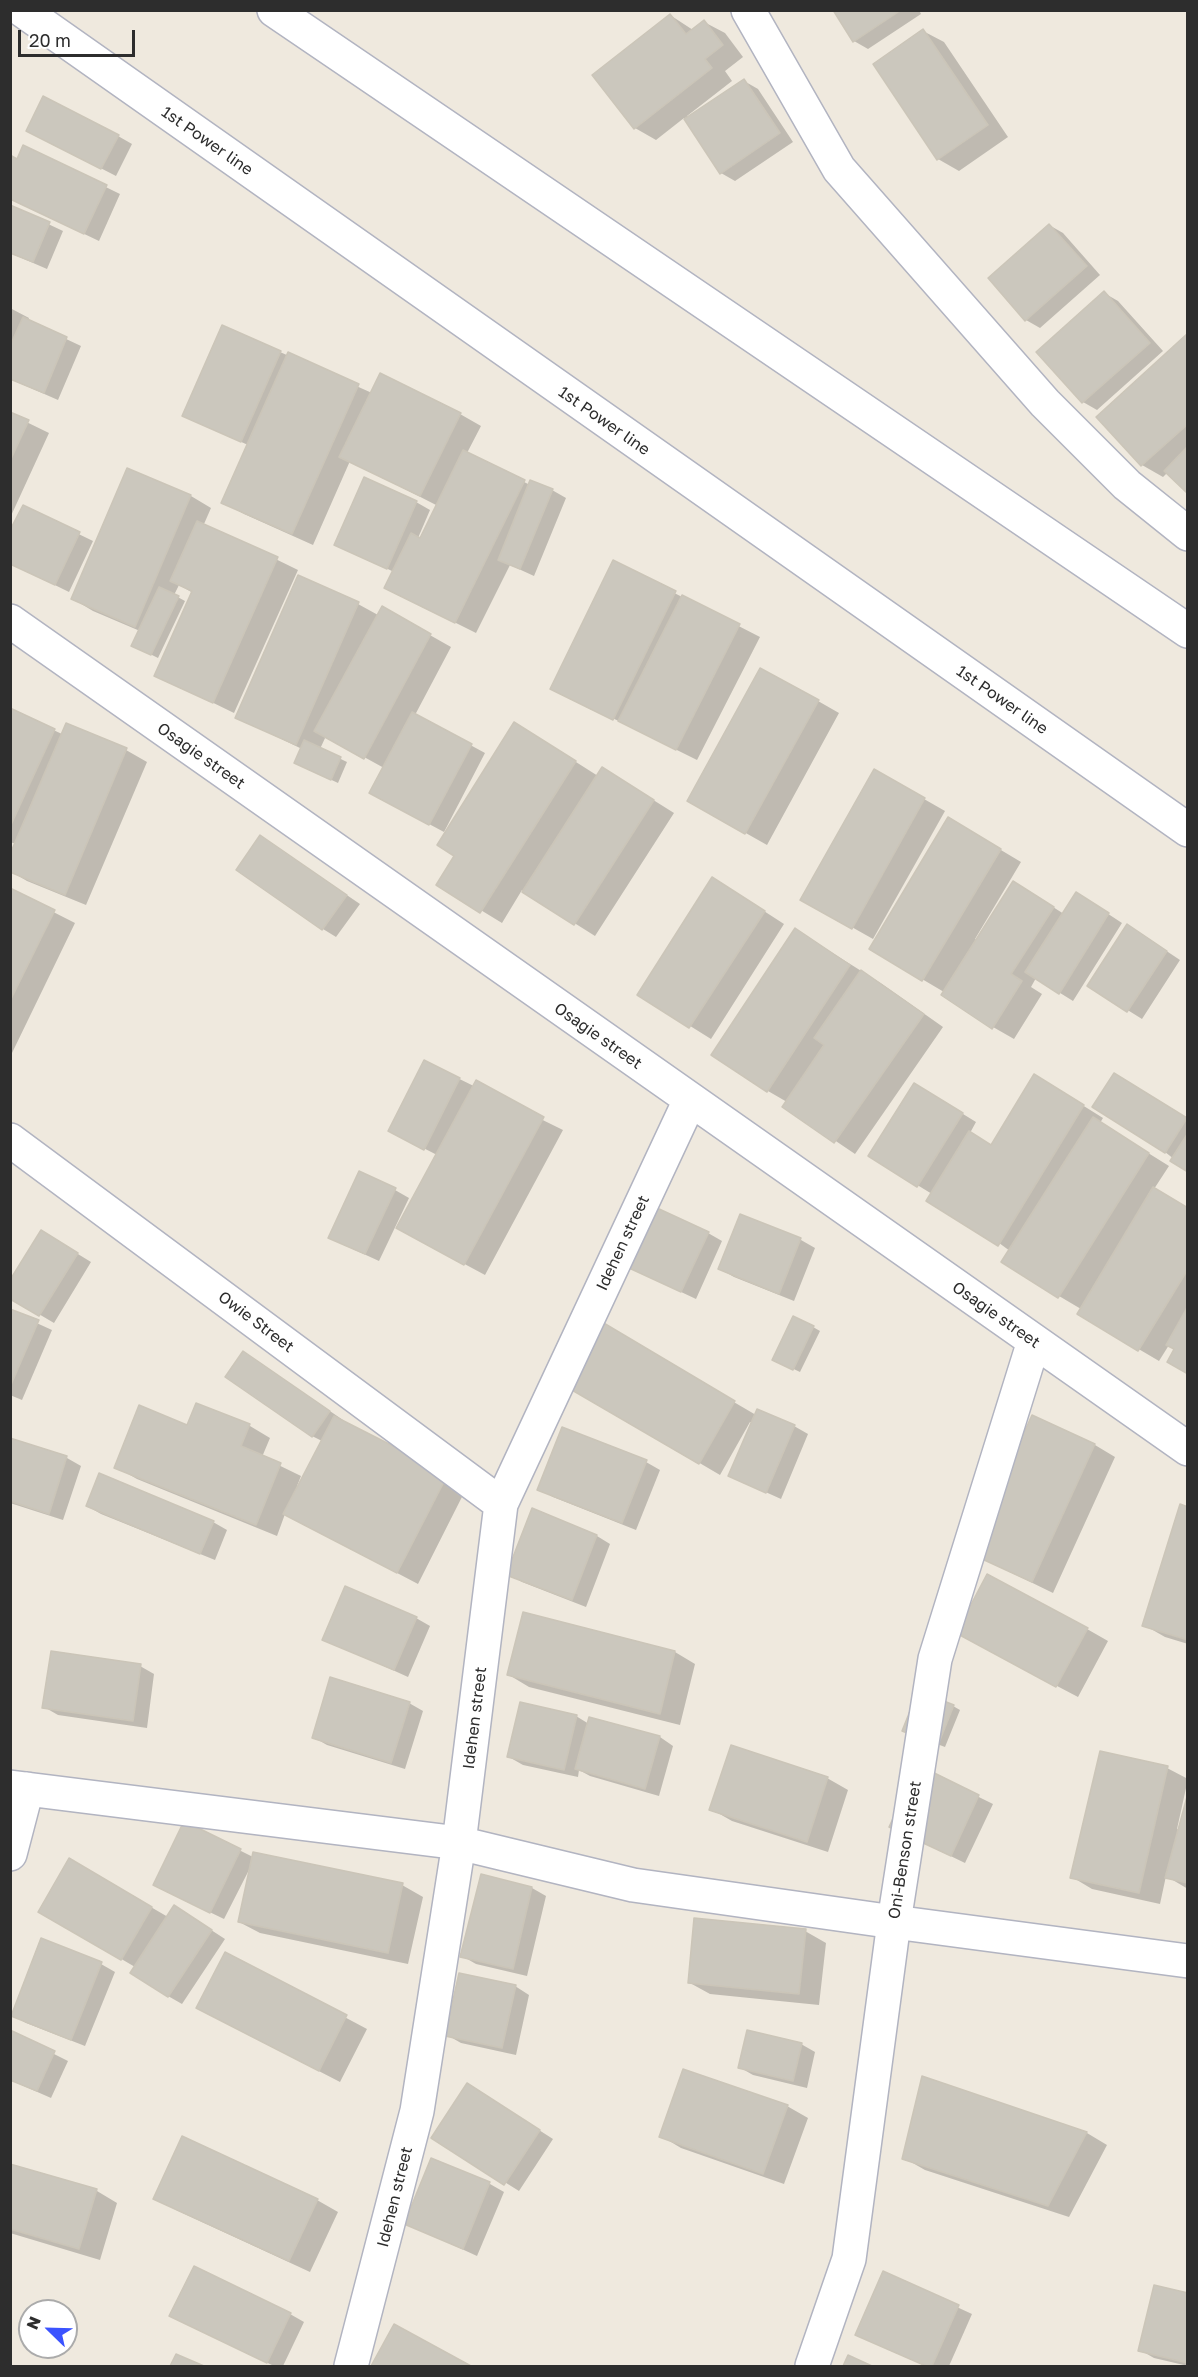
<!DOCTYPE html>
<html>
<head>
<meta charset="utf-8">
<style>
	body { margin:0 }
	#map { position:relative; width:1198px; height:2377px; overflow:hidden; background:#efe9de; font-family:"Golos Text",sans-serif }
	canvas { display:block }
	.frame { position:absolute; inset:0; border:12px solid #2d2d2d; pointer-events:none }
	.north { position:absolute; left:18px; top:2299px; width:60px; height:60px; box-sizing:border-box; background:#fff; border:2px solid #ababab; border-radius:50%; rotate:293deg; font-size:16px; font-weight:700; line-height:24px; text-align:center; color:#2d2d2d }
	.north::after { content:''; display:block; margin:auto; width:21px; height:27px; background:#3b53ff; clip-path:polygon(50% 0,100% 100%,50% 72%,0 100%) }
	.scale { position:absolute; left:18px; top:30px; width:117px; height:27px; box-sizing:border-box; border:3px solid #2d2d2d; border-top:0; padding-left:8px; font-size:18px; line-height:21px; white-space:nowrap; color:#2d2d2d; -webkit-text-stroke:4px #fff; paint-order:stroke }
</style>
</head>
<body>
<div id="map">
<canvas width="1198" height="2377"></canvas>
<div class="frame"></div>
<div class="north">N</div>
<div class="scale">20 m</div>
</div>
<script>
const ctx = document.querySelector('canvas').getContext('2d');
ctx.lineJoin = 'round';
function paint(path, color) { ctx.fillStyle = color; ctx.fill(path, 'evenodd'); }
function strokePath(path, color, width, dash) { ctx.strokeStyle = color; ctx.lineWidth = width; ctx.lineCap = dash ? 'butt' : 'round'; ctx.setLineDash(dash || []); ctx.stroke(path); }
function write(font, color, halo, rows, align = 'center') {
  ctx.font = font + ' "Golos Text",sans-serif'; ctx.lineWidth = 6; ctx.setLineDash([]); ctx.textBaseline = 'middle'; ctx.strokeStyle = halo; ctx.fillStyle = color; for (const [text, x, y, turn = 0] of rows) {
    ctx.save(); ctx.translate(x, y); ctx.rotate((+turn || 0) * Math.PI / 180); ctx.textAlign = isNaN(turn) ? turn : align; if (halo) ctx.strokeText(text, 0, 0); ctx.fillText(text, 0, 0); ctx.restore();
  }
}
const shadow = new Path2D(`
	M 835,10 L 919,10 L 921,14 L 868,49 L 854,41 Z
	M 670,15 L 693,30 L 704,22 L 725,33 L 743,57 L 725,71 L 732,81 L 687,116 L 688,118 L 744,81 L 758,89 L 793,142 L 735,181 L 721,173 L 684,118 L 656,140 L 635,128 L 594,75 Z
	M 923,31 L 944,42 L 1008,137 L 959,171 L 938,159 Z
	M 118,136 L 132,144 L 116,176 L 42,138 Z
	M 24,147 L 120,194 L 99,241 L 15,201 L 17,161 Z
	M 10,206 L 63,231 L 47,269 L 10,253 Z
	M 1049,225 L 1063,233 L 1100,275 L 1040,328 L 1026,320 Z
	M 1104,293 L 1118,301 L 1163,351 L 1097,410 L 1083,402 Z
	M 10,308 L 29,318 L 28,321 L 81,346 L 58,400 L 10,379 Z
	M 1188,335 L 1188,491 L 1168,472 L 1163,477 L 1142,465 L 1098,417 Z
	M 280,352 L 372,393 L 460,414 L 481,426 L 467,453 L 530,485 L 552,490 L 566,498 L 534,576 L 510,565 L 476,633 L 386,588 L 394,572 L 336,544 L 416,502 L 430,510 L 418,538 L 421,540 L 438,506 L 350,461 L 313,545 L 244,514 L 223,502 L 248,445 L 184,416 Z
	M 10,414 L 49,433 L 10,518 Z
	M 127,469 L 191,496 L 211,508 L 204,524 L 298,570 L 234,713 L 156,675 L 193,593 L 179,585 L 174,595 L 185,601 L 158,658 L 140,649 L 140,631 L 93,611 L 73,599 Z
	M 23,507 L 93,541 L 69,592 L 10,563 Z
	M 614,562 L 760,637 L 697,760 L 552,688 Z
	M 299,577 L 358,604 L 378,615 L 382,608 L 451,647 L 415,715 L 485,753 L 444,832 L 384,800 L 384,768 L 326,736 L 320,749 L 347,762 L 338,783 L 302,766 L 302,749 L 236,717 Z
	M 818,701 L 839,713 L 767,845 L 689,801 Z
	M 10,710 L 62,734 L 126,750 L 147,762 L 86,905 L 27,881 L 10,871 L 16,844 L 10,842 Z
	M 535,736 L 598,776 L 623,781 L 674,813 L 595,936 L 522,890 L 502,923 L 438,884 Z
	M 875,771 L 945,811 L 873,939 L 802,899 Z
	M 949,819 L 1021,862 L 975,939 L 977,940 L 1034,895 L 1064,914 L 1090,902 L 1122,923 L 1073,1001 L 1036,978 L 1031,987 L 1042,994 L 1014,1039 L 993,1027 L 944,992 L 871,949 Z
	M 261,837 L 360,904 L 336,937 L 323,929 Z
	M 10,890 L 75,923 L 12,1053 L 10,1052 Z
	M 733,891 L 784,924 L 711,1039 L 639,994 Z
	M 796,930 L 882,984 L 943,1027 L 855,1154 L 784,1106 L 787,1102 L 768,1091 Z
	M 1141,934 L 1180,960 L 1142,1019 L 1089,986 Z
	M 425,1062 L 563,1130 L 485,1275 L 418,1239 L 437,1155 L 404,1138 Z
	M 1128,1083 L 1188,1120 L 1188,1170 L 1165,1152 Z
	M 1055,1088 L 1103,1118 L 1100,1123 L 1169,1166 L 1154,1189 L 1188,1209 L 1188,1372 L 1176,1349 L 1169,1345 L 1159,1361 L 1079,1314 L 1081,1309 L 1059,1296 L 1010,1251 L 932,1194 L 870,1156 L 929,1093 L 976,1122 L 970,1133 L 992,1146 Z
	M 395,1190 L 409,1198 L 379,1261 L 344,1245 Z
	M 741,1216 L 801,1240 L 815,1248 L 794,1301 L 734,1277 L 720,1269 Z
	M 708,1233 L 722,1241 L 696,1299 L 645,1275 Z
	M 55,1240 L 91,1262 L 54,1323 L 10,1297 Z
	M 10,1311 L 52,1330 L 22,1400 L 10,1395 Z
	M 602,1325 L 756,1415 L 794,1426 L 808,1434 L 781,1499 L 730,1476 L 752,1423 L 750,1422 L 720,1475 L 567,1385 Z
	M 813,1327 L 820,1331 L 800,1372 L 781,1363 Z
	M 257,1361 L 343,1420 L 342,1422 L 467,1487 L 418,1584 L 285,1514 L 277,1536 L 137,1479 L 116,1467 L 188,1427 L 197,1405 L 250,1426 L 270,1438 L 262,1457 L 301,1476 L 297,1486 L 299,1487 L 322,1441 L 312,1436 Z
	M 563,1429 L 646,1462 L 660,1470 L 636,1530 L 553,1497 L 539,1489 Z
	M 10,1439 L 67,1458 L 81,1466 L 63,1520 L 10,1503 Z
	M 1095,1445 L 1115,1457 L 1053,1593 L 971,1553 Z
	M 87,1506 L 213,1522 L 227,1530 L 215,1560 L 101,1514 Z
	M 1188,1508 L 1188,1644 L 1165,1637 L 1144,1625 Z
	M 597,1536 L 610,1544 L 586,1607 L 522,1582 L 508,1574 Z
	M 416,1618 L 430,1626 L 408,1677 L 324,1639 Z
	M 1087,1629 L 1108,1641 L 1078,1697 L 979,1645 Z
	M 675,1652 L 695,1664 L 680,1725 L 529,1687 L 509,1675 Z
	M 140,1666 L 154,1674 L 147,1728 L 58,1715 L 44,1707 Z
	M 409,1703 L 423,1711 L 405,1769 L 327,1745 L 313,1737 Z
	M 953,1706 L 960,1710 L 945,1747 L 910,1734 Z
	M 576,1716 L 589,1724 L 660,1737 L 673,1746 L 659,1796 L 590,1776 L 579,1770 L 578,1777 L 523,1765 L 509,1757 Z
	M 918,1767 L 993,1804 L 965,1863 L 905,1834 Z
	M 1167,1768 L 1188,1779 L 1177,1829 L 1180,1830 L 1188,1799 L 1188,1889 L 1166,1876 L 1160,1904 L 1092,1889 L 1072,1877 Z
	M 827,1778 L 848,1790 L 828,1852 L 732,1821 L 711,1809 Z
	M 185,1823 L 253,1857 L 402,1885 L 423,1897 L 408,1964 L 260,1933 L 239,1922 L 250,1868 L 224,1919 L 168,1892 Z
	M 70,1860 L 168,1917 L 188,1915 L 225,1939 L 182,2004 L 168,1996 L 135,1967 L 40,1911 Z
	M 482,1876 L 532,1888 L 546,1896 L 527,1976 L 476,1964 L 462,1956 Z
	M 805,1931 L 826,1943 L 819,2005 L 710,1994 L 690,1983 Z
	M 226,1954 L 367,2029 L 340,2082 L 218,2019 Z
	M 101,1964 L 115,1972 L 85,2046 L 26,2023 L 12,2015 Z
	M 515,1986 L 529,1995 L 516,2055 L 461,2043 L 447,2035 Z
	M 10,2032 L 68,2061 L 51,2098 L 10,2080 Z
	M 801,2044 L 815,2052 L 807,2088 L 753,2075 L 739,2067 Z
	M 923,2078 L 1087,2133 L 1107,2145 L 1069,2217 L 925,2170 L 904,2158 Z
	M 481,2093 L 553,2139 L 519,2191 L 434,2138 Z
	M 787,2106 L 808,2118 L 784,2184 L 681,2148 L 661,2136 Z
	M 432,2160 L 490,2184 L 504,2192 L 477,2256 L 405,2223 Z
	M 10,2165 L 97,2191 L 117,2203 L 100,2260 L 10,2233 Z
	M 155,2198 L 317,2200 L 338,2212 L 310,2272 L 176,2210 Z
	M 883,2273 L 972,2314 L 949,2366 L 925,2366 L 857,2334 Z
	M 1188,2294 L 1188,2366 L 1154,2358 L 1140,2350 Z
	M 290,2314 L 304,2322 L 283,2366 L 274,2366 L 185,2323 Z
	M 395,2326 L 468,2366 L 372,2366 Z`);
const building = new Path2D(`
	M 833,10 L 901,10 L 853,42 Z
	M 670,14 L 686,34 L 704,20 L 723,45 L 705,59 L 712,68 L 634,129 L 592,75 Z
	M 923,29 L 988,125 L 937,160 L 873,64 Z
	M 744,79 L 780,133 L 720,174 L 684,119 Z
	M 43,96 L 119,135 L 101,169 L 26,131 Z
	M 23,145 L 107,185 L 84,234 L 10,199 L 10,155 L 17,159 Z
	M 10,205 L 50,222 L 33,262 L 10,253 Z
	M 1049,224 L 1087,266 L 1025,321 L 988,278 Z
	M 1104,291 L 1150,343 L 1082,403 L 1036,352 Z
	M 23,317 L 67,337 L 44,393 L 10,379 L 10,346 Z
	M 222,325 L 281,351 L 241,442 L 182,416 Z
	M 1188,333 L 1188,424 L 1141,466 L 1096,417 Z
	M 288,352 L 359,384 L 292,534 L 221,503 Z
	M 380,373 L 461,413 L 420,496 L 339,457 Z
	M 10,412 L 29,420 L 10,461 Z
	M 1188,446 L 1188,494 L 1164,471 Z
	M 463,450 L 525,480 L 455,623 L 384,588 L 411,533 L 420,538 Z
	M 127,468 L 191,495 L 135,627 L 71,599 Z
	M 364,477 L 417,501 L 387,569 L 334,545 Z
	M 530,480 L 553,489 L 520,569 L 498,560 Z
	M 23,505 L 80,532 L 55,585 L 10,564 L 10,530 Z
	M 197,521 L 278,557 L 213,703 L 154,676 L 192,591 L 170,581 Z
	M 613,560 L 676,591 L 613,720 L 550,689 Z
	M 298,575 L 359,602 L 296,745 L 235,718 Z
	M 159,587 L 179,596 L 151,655 L 131,646 Z
	M 682,595 L 740,624 L 676,750 L 618,721 Z
	M 382,606 L 431,634 L 364,759 L 314,731 Z
	M 760,668 L 819,700 L 745,834 L 687,801 Z
	M 10,708 L 55,729 L 10,827 Z
	M 412,712 L 472,744 L 429,825 L 369,793 Z
	M 514,722 L 576,761 L 480,913 L 436,885 L 454,856 L 437,845 Z
	M 66,723 L 127,748 L 65,895 L 10,872 L 10,854 Z
	M 304,740 L 341,757 L 331,780 L 294,763 Z
	M 602,767 L 654,800 L 574,925 L 522,892 Z
	M 874,769 L 925,798 L 852,929 L 800,900 Z
	M 948,817 L 1001,849 L 922,981 L 869,949 Z
	M 260,835 L 347,895 L 322,930 L 236,870 Z
	M 712,877 L 765,911 L 689,1028 L 637,995 Z
	M 1013,881 L 1054,907 L 1011,974 L 1022,981 L 992,1029 L 941,995 Z
	M 10,888 L 55,910 L 10,1001 Z
	M 1076,892 L 1109,913 L 1059,994 L 1025,972 Z
	M 1127,924 L 1167,951 L 1127,1012 L 1087,986 Z
	M 795,928 L 850,965 L 767,1092 L 711,1055 Z
	M 861,970 L 924,1014 L 834,1143 L 782,1107 L 824,1045 L 814,1038 Z
	M 424,1060 L 460,1078 L 424,1150 L 388,1131 Z
	M 1114,1073 L 1187,1118 L 1165,1153 L 1092,1107 Z
	M 1034,1074 L 1084,1105 L 998,1246 L 926,1201 L 969,1131 L 991,1145 Z
	M 476,1080 L 544,1117 L 464,1265 L 396,1228 Z
	M 914,1083 L 963,1113 L 917,1187 L 868,1156 Z
	M 1093,1117 L 1149,1153 L 1058,1298 L 1001,1262 Z
	M 1188,1133 L 1188,1172 L 1170,1161 Z
	M 359,1171 L 396,1188 L 365,1254 L 328,1238 Z
	M 1153,1187 L 1188,1208 L 1188,1269 L 1138,1351 L 1077,1314 Z
	M 657,1208 L 709,1232 L 681,1292 L 629,1268 Z
	M 740,1214 L 801,1238 L 779,1294 L 718,1269 Z
	M 41,1230 L 78,1253 L 39,1316 L 10,1299 L 10,1280 Z
	M 1188,1306 L 1188,1374 L 1167,1362 L 1174,1349 L 1166,1345 Z
	M 10,1309 L 39,1320 L 10,1387 Z
	M 793,1316 L 814,1326 L 793,1370 L 772,1360 Z
	M 602,1322 L 735,1401 L 699,1464 L 565,1386 Z
	M 243,1351 L 330,1411 L 312,1437 L 225,1377 Z
	M 196,1403 L 250,1424 L 241,1446 L 281,1463 L 256,1525 L 114,1468 L 139,1405 L 187,1425 Z
	M 757,1409 L 795,1425 L 766,1493 L 728,1476 Z
	M 1032,1415 L 1095,1444 L 1032,1582 L 969,1553 Z
	M 334,1416 L 448,1474 L 397,1573 L 283,1514 Z
	M 562,1427 L 647,1460 L 622,1523 L 537,1490 Z
	M 10,1438 L 67,1456 L 49,1514 L 10,1501 Z
	M 99,1473 L 214,1521 L 200,1554 L 86,1506 Z
	M 1180,1504 L 1188,1507 L 1188,1640 L 1142,1626 Z
	M 532,1508 L 597,1535 L 572,1600 L 506,1575 Z
	M 987,1574 L 1088,1628 L 1056,1687 L 956,1633 Z
	M 345,1586 L 417,1617 L 394,1670 L 322,1640 Z
	M 523,1612 L 675,1651 L 660,1714 L 507,1675 Z
	M 51,1651 L 141,1664 L 133,1721 L 42,1708 Z
	M 330,1677 L 410,1702 L 391,1763 L 312,1738 Z
	M 918,1691 L 954,1705 L 938,1745 L 902,1731 Z
	M 520,1702 L 577,1715 L 564,1770 L 507,1757 Z
	M 589,1717 L 660,1736 L 645,1789 L 575,1769 Z
	M 731,1745 L 828,1777 L 807,1842 L 709,1810 Z
	M 1100,1751 L 1168,1766 L 1139,1893 L 1070,1878 Z
	M 918,1765 L 979,1795 L 951,1856 L 889,1827 Z
	M 1188,1793 L 1188,1883 L 1165,1878 Z
	M 184,1821 L 241,1849 L 210,1913 L 153,1885 Z
	M 253,1852 L 403,1883 L 388,1953 L 238,1922 Z
	M 69,1858 L 152,1907 L 121,1960 L 38,1912 Z
	M 481,1874 L 532,1887 L 513,1969 L 460,1957 Z
	M 174,1905 L 212,1930 L 168,1997 L 130,1973 Z
	M 694,1918 L 806,1929 L 799,1994 L 688,1983 Z
	M 41,1938 L 102,1962 L 71,2040 L 11,2016 Z
	M 225,1952 L 347,2015 L 319,2071 L 196,2008 Z
	M 459,1973 L 516,1985 L 502,2048 L 445,2036 Z
	M 10,2030 L 55,2051 L 37,2091 L 10,2080 Z
	M 747,2030 L 802,2043 L 793,2081 L 738,2068 Z
	M 683,2069 L 788,2105 L 763,2174 L 659,2137 Z
	M 922,2076 L 1087,2132 L 1048,2206 L 902,2159 Z
	M 467,2083 L 540,2130 L 504,2185 L 431,2138 Z
	M 182,2136 L 318,2199 L 289,2261 L 153,2199 Z
	M 431,2158 L 490,2182 L 463,2249 L 404,2224 Z
	M 10,2164 L 97,2189 L 79,2249 L 10,2229 Z
	M 194,2266 L 291,2313 L 267,2363 L 169,2316 Z
	M 883,2271 L 959,2305 L 932,2366 L 926,2366 L 855,2335 Z
	M 1154,2285 L 1188,2293 L 1188,2363 L 1138,2351 Z
	M 394,2324 L 471,2366 L 371,2366 Z
	M 176,2354 L 204,2366 L 170,2366 Z
	M 848,2355 L 872,2366 L 843,2366 Z`);
const minor = new Path2D(`
	M 22,10 L 1188,830
	M 274,10 L 1188,631
	M 748,10 L 839,169 L 1045,403 L 1127,485 L 1188,534
	M 10,621 L 1188,1449
	M 10,1140 L 501,1504
	M 10,1787 L 459,1843 L 633,1885 L 894,1922 L 1188,1961
	M 10,1854 L 27,1789
	M 351,2366 L 417,2111 L 459,1843 L 501,1504 L 690,1100
	M 812,2366 L 849,2259 L 894,1922 L 935,1659 L 1034,1341`);
const streetNames = [
	["1st Power line",207,141,35],
	["1st Power line",604,421,35],
	["1st Power line",1002,700,35],
	["Osagie street",201,756,35],
	["Osagie street",598,1036,35],
	["Idehen street",623,1243,-65],
	["Osagie street",996,1315,35],
	["Owie Street",256,1322,37],
	["Idehen street",475,1718,-83],
	["Oni-Benson street",905,1850,-81],
	["Idehen street",395,2197,-76]
];
paint(shadow, '#0003');
paint(building, '#cbc7bd');
strokePath(building, '#cbc5b8', 1.5);
strokePath(minor, '#b2b4c1', 36);
strokePath(minor, '#fff', 33);
write('16px', '#2d2d2d', '#fff', streetNames);
</script>
</body>
</html>
